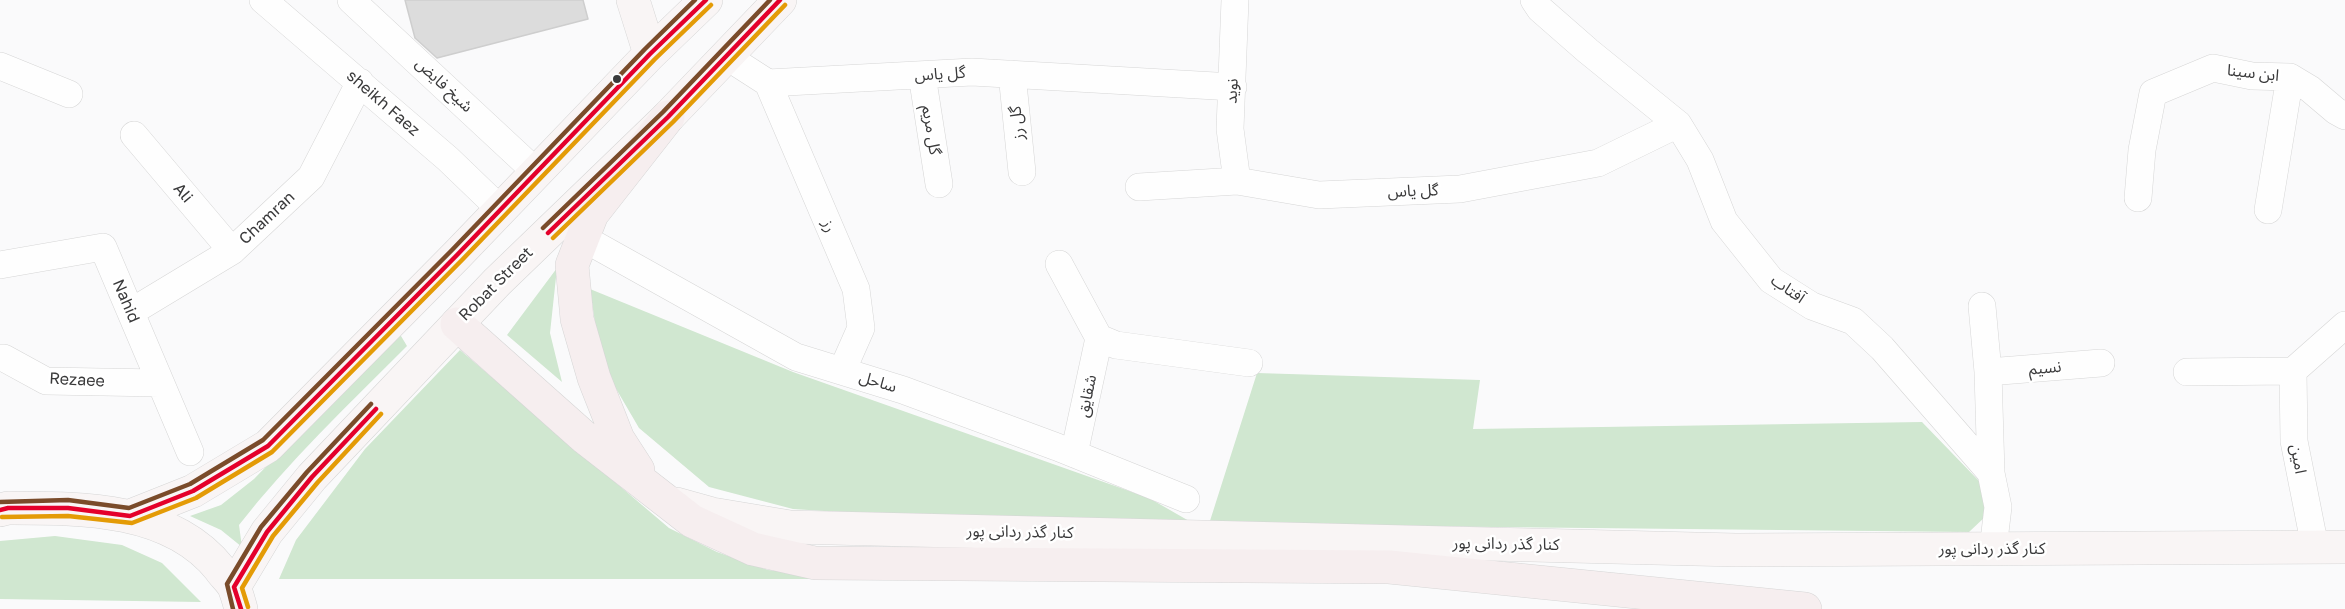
<!DOCTYPE html>
<html>
<head>
<meta charset="utf-8">
<style>
	body { margin:0 }
	canvas { display:block; background:#fafafb }
</style>
</head>
<body>
<canvas width="2345" height="609"></canvas>
<script>
const ctx = document.querySelector('canvas').getContext('2d');
ctx.lineJoin = 'round';
function paint(path, color) { ctx.fillStyle = color; ctx.fill(path, 'evenodd'); }
function strokePath(path, color, width, dash) { ctx.strokeStyle = color; ctx.lineWidth = width; ctx.lineCap = dash ? 'butt' : 'round'; ctx.setLineDash(dash || []); ctx.stroke(path); }
function write(font, color, halo, rows, align = 'center') {
  ctx.font = font + ' "Golos Text","Noto Sans Arabic",sans-serif'; ctx.lineWidth = 5; ctx.setLineDash([]); ctx.textBaseline = 'middle'; ctx.strokeStyle = halo; ctx.fillStyle = color; for (const [text, x, y, turn = 0] of rows) {
    ctx.save(); ctx.translate(x, y); ctx.rotate((+turn || 0) * Math.PI / 180); ctx.textAlign = isNaN(turn) ? turn : align; if (halo) ctx.strokeText(text, 0, 0); ctx.fillText(text, 0, 0); ctx.restore();
  }
}
const green = new Path2D(`
	M 557,268 L 550,333 L 562,382 L 507,335 Z
	M 590,289 L 793,372 L 1149,498 L 1196,525 L 886,515 L 793,509 L 709,487 L 639,428 L 601,363 Z
	M 398,331 L 407,346 C 349,404 289,461 239,525 L 242,547 L 221,530 L 190,516 L 221,505 L 254,479 Z
	M 460,350 L 669,528 L 717,552 L 768,570 L 848,579 L 279,579 L 296,540 L 365,449 Z
	M 1257,373 L 1480,380 L 1473,429 L 1922,422 L 1980,482 L 1986,516 L 1969,532 L 1209,524 Z
	M 55,536 L 122,545 L 162,563 L 201,602 L 0,599 L 0,541 Z`);
const building = new Path2D(`
	M 405,0 L 583,0 L 588,19 L 437,58 L 415,38 Z`);
const minor = new Path2D(`
	M 263,0 L 448,159 L 500,209
	M 351,0 L 536,172
	M 1235,0 L 1230,129 L 1237,181
	M 1534,0 L 1540,9 L 1588,51 L 1678,124 L 1700,160 L 1724,221 L 1771,280 L 1812,306 L 1853,321 L 1882,348 L 1991,473 L 1998,507 L 1993,549
	M 726,56 L 768,83 L 972,72 L 1233,87
	M 0,66 L 69,94
	M 1012,74 L 1022,172
	M 922,75 L 939,184
	M 768,83 L 856,289 L 861,328 L 842,371
	M 134,135 L 232,251
	M 1139,187 L 1237,181 L 1319,195 L 1460,189 L 1598,163 L 1678,124
	M 2138,198 L 2142,150 L 2153,93 L 2213,68 L 2252,76 L 2290,77 L 2310,89 L 2336,111 L 2345,116
	M 2268,210 L 2290,77
	M 583,238 L 796,357 L 903,390 L 1057,447 L 1186,499
	M 1059,264 L 1099,338 L 1116,345 L 1249,363
	M 0,265 L 103,247 L 190,452
	M 1982,306 L 1988,372 L 1991,473
	M 131,312 L 232,251 L 311,177 L 360,82
	M 0,358 L 4,358 L 46,381 L 159,383
	M 1988,372 L 2101,363
	M 2187,372 L 2293,371
	M 1074,454 L 1099,338
	M 2315,547 L 2294,441 L 2293,371 L 2345,325`);
const major = new Path2D(`
	M 633,0 L 650,54
	M 676,504 L 712,514 L 790,527 L 1736,550 L 2345,547
	M 0,510 L 8,508 C 80,508 171,507 220,569 C 224,575 231,581 234,587 C 237,594 239,602 241,609
	M 130,516 L 193,491 L 268,446 L 457,255 L 650,54 L 706,0
	M 234,587 L 267,532 L 312,477 L 497,282 L 668,117 L 780,0`);
const highway = new Path2D(`
	M 457,324 L 584,437 L 692,521 L 753,549 L 815,563 L 1389,567 L 1805,609
	M 638,470 L 618,439 L 594,378 L 577,319 L 572,265 L 592,214 L 668,117`);
const bus1 = new Path2D(`
	M 548,233 L 668,117 L 780,0
	M 0,510 L 8,508 L 68,508 L 130,516 L 193,491 L 268,446 L 457,255 L 650,54 L 706,0
	M 241,609 L 234,587 L 267,532 L 312,477 L 376,409`);
const bus2 = new Path2D(`
	M 553,238 L 673,122 L 785,5
	M 2,517 L 68,516 L 132,523 L 196,498 L 272,452 L 462,260 L 655,59 L 711,5
	M 248,607 L 242,588 L 273,536 L 318,482 L 381,414`);
const bus3 = new Path2D(`
	M 543,228 L 663,112 L 770,0
	M 0,502 L 68,500 L 129,508 L 190,484 L 263,440 L 452,250 L 645,49 L 695,0
	M 233,609 L 227,584 L 261,527 L 307,472 L 371,404`);
const markers = [
	[617,79,5,"#3a3a3b"]
];
const streetNames = [
	["ابن سینا",2253,73,6],
	["گل یاس",940,74,-3],
	["شیخ فایض",444,85,43],
	["نوید",1232,91,-87],
	["sheikh Faez",383,103,41],
	["گل رز",1017,123,-96],
	["گل مریم",931,130,81],
	["گل یاس",1413,191,-2],
	["Ali",183,193,50],
	["Chamran",267,218,-43],
	["رز",829,226,67],
	["Robat Street",496,284,-45],
	["آفتاب",1788,289,35],
	["Nahid",126,301,67],
	["نسیم",2045,368,-5],
	["Rezaee",77,380,3],
	["ساحل",878,382,17],
	["شقایق",1087,396,-78],
	["امین",2298,459,80],
	["کنار گذر ردانی پور",1020,532,1],
	["کنار گذر ردانی پور",1506,544,1],
	["کنار گذر ردانی پور",1992,549]
];
paint(green, '#d0e7d0');
paint(building, '#dcdcdc');
strokePath(building, '#cecece', 1.5);
strokePath(minor, '#d6d6d6', 28);
strokePath(major, '#d6d6d6', 34);
strokePath(highway, '#d6d6d6', 34);
strokePath(minor, '#fefefe', 27);
strokePath(major, '#f9f5f5', 33);
strokePath(highway, '#f6eeef', 33);
strokePath(bus1, '#e4002b', 4.5);
strokePath(bus2, '#e49b06', 4.5);
strokePath(bus3, '#7a4b2a', 4.5);
for (const [x, y, r, color] of markers) { const dot = new Path2D(); dot.arc(x, y, r, 0, 2 * Math.PI); ctx.fillStyle = color; ctx.fill(dot); strokePath(dot, '#fff', 2); }
write('16px', '#3a3a3b', '#fff', streetNames);
</script>
</body>
</html>
